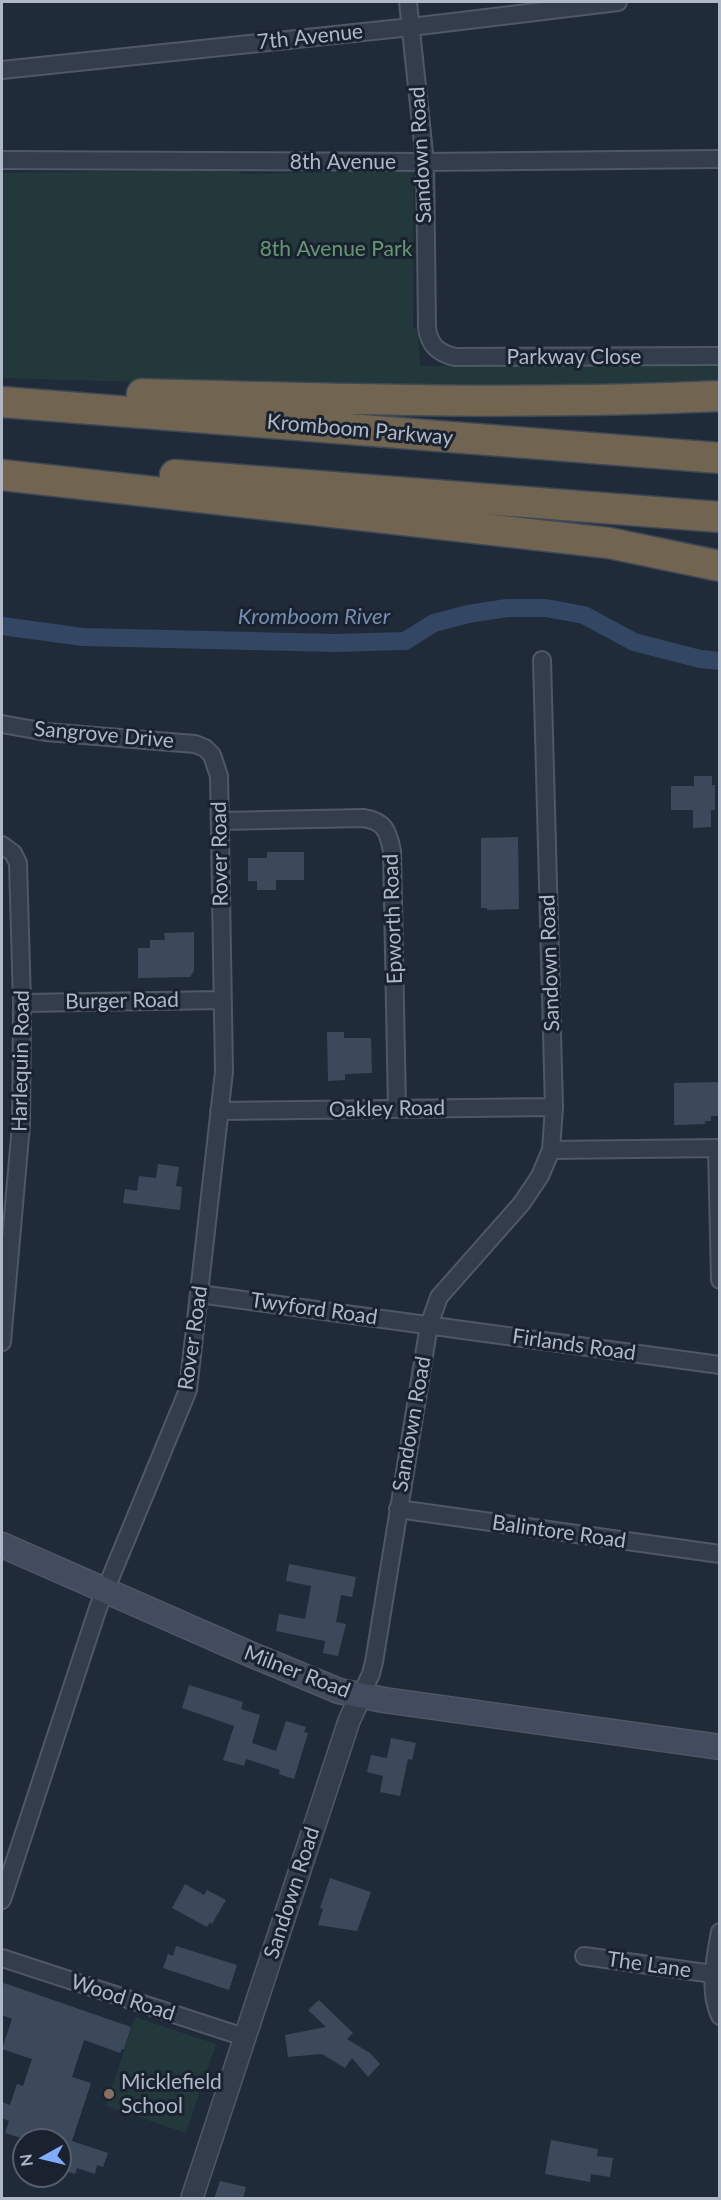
<!DOCTYPE html>
<html>
<head>
<meta charset="utf-8">
<style>
	body { margin:0 }
	#map { position:relative; width:721px; height:2200px; overflow:hidden; background:#202b3a; font-family:Lato,sans-serif }
	canvas { display:block }
	.frame { position:absolute; inset:0; border:3px solid #afb8c7; pointer-events:none }
	.north { position:absolute; left:12px; top:2128px; width:60px; height:60px; box-sizing:border-box; background:#1a222f; border:2px solid #565e6c; border-radius:50%; rotate:262deg; font-size:16px; font-weight:700; line-height:24px; text-align:center; color:#afb8c7 }
	.north::after { content:''; display:block; margin:auto; width:21px; height:27px; background:#7facfc; clip-path:polygon(50% 0,100% 100%,50% 72%,0 100%) }
</style>
</head>
<body>
<div id="map">
<canvas width="721" height="2200"></canvas>
<div class="frame"></div>
<div class="north">N</div>
</div>
<script>
const ctx = document.querySelector('canvas').getContext('2d');
ctx.lineJoin = 'round';
function paint(path, color) { ctx.fillStyle = color; ctx.fill(path, 'evenodd'); }
function strokePath(path, color, width, dash) { ctx.strokeStyle = color; ctx.lineWidth = width; ctx.lineCap = dash ? 'butt' : 'round'; ctx.setLineDash(dash || []); ctx.stroke(path); }
function write(font, color, halo, rows, align = 'center') {
  ctx.font = font + ' Lato,sans-serif'; ctx.lineWidth = 6; ctx.setLineDash([]); ctx.textBaseline = 'middle'; ctx.strokeStyle = halo; ctx.fillStyle = color; for (const [text, x, y, turn = 0] of rows) {
    ctx.save(); ctx.translate(x, y); ctx.rotate((+turn || 0) * Math.PI / 180); ctx.textAlign = isNaN(turn) ? turn : align; if (halo) ctx.strokeText(text, 0, 0); ctx.fillText(text, 0, 0); ctx.restore();
  }
}
const green = new Path2D(`
	M 240,169 L 241,174 L 414,171 L 413,328 L 418,329 L 420,366 L 720,363 L 719,383 L 448,391 L 2,378 L 2,173 Z
	M 135,2017 L 216,2044 L 186,2133 L 106,2106 Z`);
const canal = new Path2D(`
	M 2,626 L 83,637 L 335,643 L 405,641 L 434,623 L 468,614 L 507,608 L 546,608 L 584,615 L 634,642 L 700,659 L 720,661`);
const building = new Path2D(`
	M 694,776 L 712,776 L 712,785 L 715,785 L 715,810 L 711,810 L 711,827 L 693,828 L 693,810 L 671,810 L 671,786 L 694,786 Z
	M 518,837 L 519,909 L 487,910 L 487,908 L 481,908 L 481,838 Z
	M 267,852 L 304,852 L 304,880 L 276,880 L 276,890 L 257,890 L 257,881 L 248,881 L 248,858 L 267,858 Z
	M 194,932 L 194,971 L 190,977 L 138,978 L 138,948 L 150,948 L 150,940 L 165,940 L 164,933 Z
	M 327,1032 L 344,1032 L 344,1038 L 371,1038 L 372,1073 L 345,1074 L 345,1080 L 328,1081 Z
	M 719,1082 L 720,1116 L 711,1116 L 711,1121 L 705,1121 L 705,1124 L 674,1125 L 674,1083 Z
	M 158,1164 L 179,1167 L 176,1186 L 182,1187 L 180,1210 L 123,1203 L 125,1189 L 137,1191 L 139,1176 L 156,1178 Z
	M 289,1564 L 356,1577 L 352,1597 L 341,1595 L 336,1622 L 346,1624 L 338,1656 L 323,1653 L 325,1641 L 276,1631 L 279,1614 L 305,1619 L 311,1586 L 286,1581 Z
	M 189,1685 L 243,1702 L 241,1709 L 260,1715 L 252,1743 L 276,1751 L 286,1721 L 306,1727 L 304,1732 L 308,1733 L 294,1779 L 279,1774 L 280,1770 L 246,1759 L 244,1766 L 223,1760 L 234,1726 L 182,1708 Z
	M 391,1738 L 416,1743 L 412,1760 L 408,1759 L 400,1796 L 380,1792 L 383,1776 L 367,1772 L 371,1755 L 387,1758 Z
	M 330,1878 L 371,1892 L 357,1931 L 318,1925 L 323,1909 L 320,1908 Z
	M 185,1884 L 204,1895 L 207,1890 L 226,1900 L 212,1924 L 210,1922 L 207,1927 L 172,1908 Z
	M 176,1946 L 237,1965 L 229,1990 L 163,1968 L 168,1954 L 173,1956 Z
	M 4,1983 L 131,2027 L 124,2049 L 122,2049 L 120,2053 L 84,2040 L 72,2077 L 91,2083 L 72,2141 L 108,2153 L 103,2167 L 97,2165 L 95,2174 L 77,2168 L 75,2174 L 60,2169 L 60,2140 L 38,2140 L 23,2135 L 21,2138 L 5,2133 L 9,2121 L 2,2118 L 2,2102 L 10,2105 L 17,2084 L 23,2086 L 32,2059 L 2,2049 L 12,2019 L 2,2015 L 2,1990 Z
	M 319,2000 L 353,2033 L 347,2039 L 370,2053 L 380,2064 L 368,2077 L 352,2058 L 345,2068 L 322,2054 L 288,2057 L 285,2035 L 326,2027 L 308,2010 Z
	M 551,2140 L 598,2149 L 597,2156 L 613,2158 L 610,2177 L 591,2174 L 590,2182 L 545,2174 Z
	M 220,2181 L 246,2187 L 243,2199 L 214,2199 Z`);
const minor = new Path2D(`
	M 408,2 L 425,162 L 427,327 C 429,345 438,353 455,357 L 720,356
	M 2,70 L 411,27 L 618,2
	M 2,160 L 425,162 L 720,159
	M 2,724 L 46,732 L 195,744 L 205,748 L 212,755 L 219,776 L 224,1072 L 188,1390 L 98,1608 L 2,1900
	M 220,821 L 363,818 C 384,821 388,830 392,851 L 397,1108
	M 2,845 L 13,853 L 18,863 L 22,1003 L 21,1125 L 2,1342
	M 22,1003 L 222,1000
	M 219,1111 L 554,1107
	M 717,1148 L 720,1280
	M 551,1150 L 720,1148
	M 199,1294 L 720,1365
	M 398,1509 L 720,1554
	M 360,1697 L 371,1674 L 374,1662 L 429,1325 L 439,1297 L 522,1203 L 540,1176 L 551,1150 L 554,1107 L 542,660
	M 720,1932 C 715,1959 708,1990 720,2016
	M 584,1956 L 713,1974
	M 2,1958 L 244,2037`);
const tertiary = new Path2D(`
	M 192,2198 L 349,1721 L 360,1697`);
const secondary = new Path2D(`
	M 2,1545 L 250,1654 L 339,1691 L 384,1700 L 720,1747`);
const motorway = new Path2D(`
	M 142,394 C 335,399 527,405 720,396
	M 2,402 L 720,458
	M 2,475 L 609,543 L 720,566
	M 175,475 L 720,517`);
const markers = [
	[109,2094,6,"#8d6e63"]
];
const streetNames = [
	["7th Avenue",310,37,-6],
	["Sandown Road",421,155,-93],
	["8th Avenue",343,162],
	["Parkway Close",574,357],
	["Kromboom Parkway",360,430,5],
	["Sangrove Drive",104,735,5],
	["Rover Road",220,854,-91],
	["Epworth Road",393,919,-92],
	["Sandown Road",550,963,-92],
	["Burger Road",122,1001,-1],
	["Harlequin Road",21,1061,-89],
	["Oakley Road",387,1109,-1],
	["Twyford Road",314,1309,8],
	["Rover Road",193,1338,-82],
	["Firlands Road",574,1345,8],
	["Sandown Road",412,1424,-80],
	["Balintore Road",559,1532,8],
	["Milner Road",297,1672,21],
	["Sandown Road",292,1893,-72],
	["The Lane",649,1965,8],
	["Wood Road",123,1998,18]
];
const parkNames = [
	["8th Avenue Park",336,249]
];
const poiNames = [
	["Micklefield",121,2082],
	["School",121,2106]
];
const waterNames = [
	["Kromboom River",314,617]
];
paint(green, '#22383b');
strokePath(canal, '#334663', 18);
paint(building, '#3c495b');
strokePath(minor, '#4f5865', 20);
strokePath(tertiary, '#4f5865', 24);
strokePath(secondary, '#4f5865', 27);
strokePath(motorway, '#3f4855', 33);
strokePath(minor, '#343d4b', 16);
strokePath(tertiary, '#343d4b', 21);
strokePath(secondary, '#424c5e', 24);
strokePath(motorway, '#716551', 30);
for (const [x, y, r, color] of markers) { const dot = new Path2D(); dot.arc(x, y, r, 0, 2 * Math.PI); ctx.fillStyle = color; ctx.fill(dot); strokePath(dot, '#1a222f', 2); }
write('21px', '#afb8c7', '#1a222f', streetNames);
write('21px', '#659972', '#1a222f', parkNames);
write('21px', '#afb8c7', '#1a222f', poiNames, 'left');
write('italic 22px', '#758eb1', '#1a222f', waterNames);
</script>
</body>
</html>
